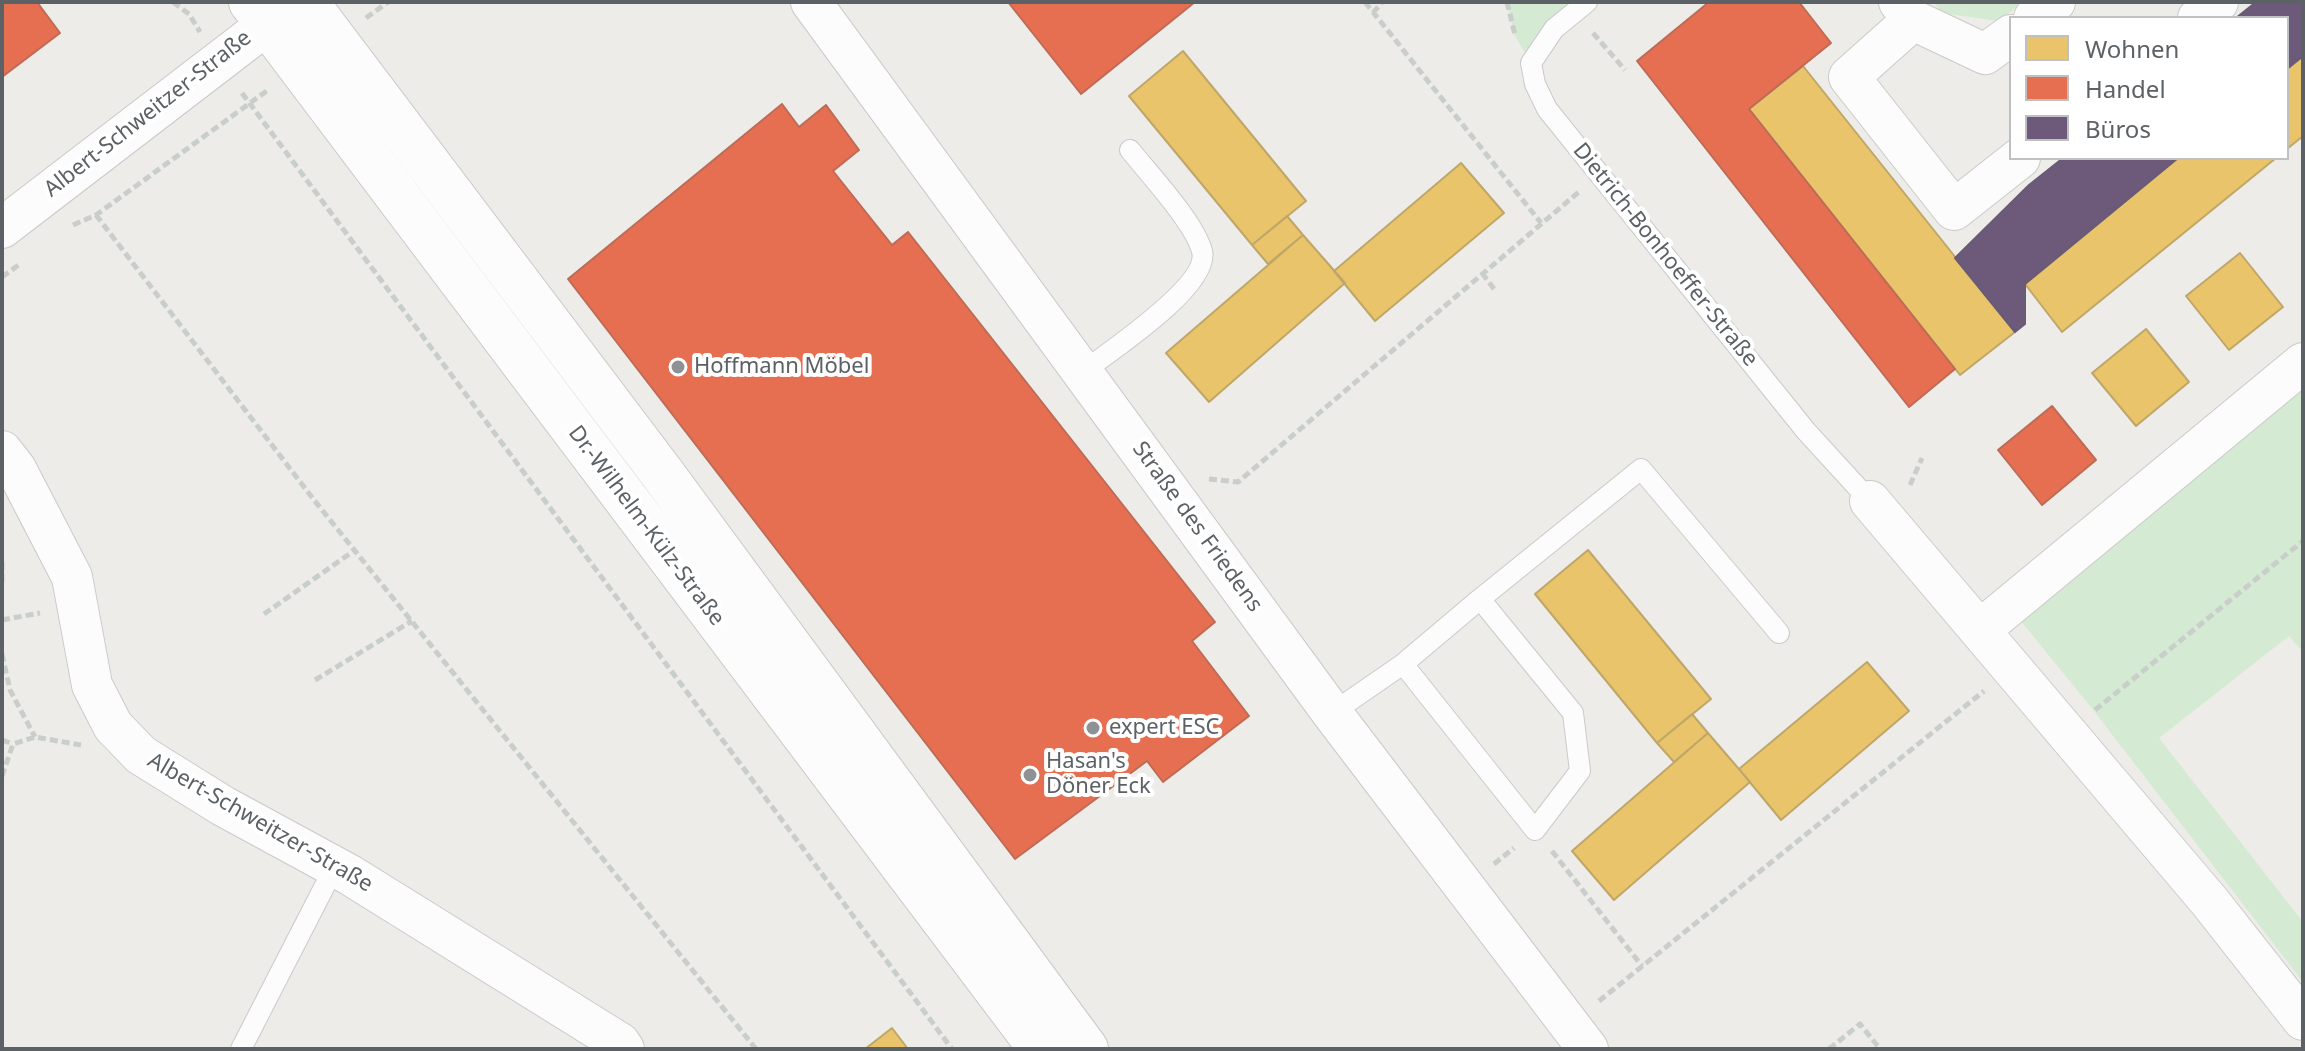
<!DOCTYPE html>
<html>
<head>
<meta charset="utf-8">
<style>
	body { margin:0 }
	#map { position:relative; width:2305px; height:1051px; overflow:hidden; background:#edece8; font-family:"Noto Sans",sans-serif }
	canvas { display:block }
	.frame { position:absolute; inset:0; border:4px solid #5c6166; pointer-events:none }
	.legend { position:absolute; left:2009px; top:16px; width:280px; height:144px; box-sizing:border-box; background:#fff; border:2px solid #bec0c2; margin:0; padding:10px 14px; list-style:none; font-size:24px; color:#5c6166 }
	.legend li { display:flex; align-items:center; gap:16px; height:40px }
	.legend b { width:40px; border:2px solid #bec0c2 }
</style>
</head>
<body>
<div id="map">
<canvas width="2305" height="1051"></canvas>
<div class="frame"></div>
<ul class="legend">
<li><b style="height:22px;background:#e9c46a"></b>Wohnen</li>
<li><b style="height:22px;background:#e76f51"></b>Handel</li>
<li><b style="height:22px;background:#6d597a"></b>Büros</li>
</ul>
</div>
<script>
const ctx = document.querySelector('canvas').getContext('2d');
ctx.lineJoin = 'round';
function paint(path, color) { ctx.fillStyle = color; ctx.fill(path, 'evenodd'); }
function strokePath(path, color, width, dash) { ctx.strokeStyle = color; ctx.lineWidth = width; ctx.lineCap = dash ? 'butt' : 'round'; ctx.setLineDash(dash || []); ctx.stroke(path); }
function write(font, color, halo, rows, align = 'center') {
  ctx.font = font + ' "Noto Sans",sans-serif'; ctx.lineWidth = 8; ctx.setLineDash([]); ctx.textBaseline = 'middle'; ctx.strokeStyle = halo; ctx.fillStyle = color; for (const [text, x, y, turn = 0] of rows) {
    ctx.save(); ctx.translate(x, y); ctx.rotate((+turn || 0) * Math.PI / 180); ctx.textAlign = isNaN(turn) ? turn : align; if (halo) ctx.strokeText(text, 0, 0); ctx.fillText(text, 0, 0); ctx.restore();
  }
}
const green = new Path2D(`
	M 1507,2 L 1587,2 L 1531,63 L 1514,34 Z
	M 1934,2 L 2023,2 L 1999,21 L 1942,13 Z
	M 2303,363 L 2303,652 L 2289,636 L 2159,738 L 2303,922 L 2303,982 L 2094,711 L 2008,605 Z`);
const homes = new Path2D(`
	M 1183,51 L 1306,201 L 1252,245 L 1129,96 Z
	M 2303,56 L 2303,136 L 2287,149 L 2287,69 Z
	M 1803,66 L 2015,332 L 1960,375 L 1749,109 Z
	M 2178,158 L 2276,158 L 2062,332 L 2025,284 Z
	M 1461,163 L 1504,213 L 1375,321 L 1334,271 Z
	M 1287,216 L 1303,235 L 1268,264 L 1252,245 Z
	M 1303,235 L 1345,283 L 1209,402 L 1166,353 Z
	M 2240,253 L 2283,307 L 2229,350 L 2186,296 Z
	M 2146,329 L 2189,382 L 2136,426 L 2092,373 Z
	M 1588,550 L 1711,699 L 1657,743 L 1535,594 Z
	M 1867,662 L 1909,711 L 1781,820 L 1739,769 Z
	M 1692,714 L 1708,733 L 1674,762 L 1657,743 Z
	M 1708,733 L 1750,782 L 1614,900 L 1572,851 Z
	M 892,1028 L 908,1049 L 865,1049 Z`);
const shops = new Path2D(`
	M 2,2 L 37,2 L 60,33 L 2,77 Z
	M 1008,2 L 1195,2 L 1081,94 Z
	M 1709,2 L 1799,2 L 1831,43 L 1749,109 L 1955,369 L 1909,407 L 1637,61 Z
	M 782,104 L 799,127 L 826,105 L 859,150 L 833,171 L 892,245 L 908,232 L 1215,622 L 1192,641 L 1249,716 L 1163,782 L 1147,761 L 1015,859 L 568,279 Z
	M 2052,406 L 2096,460 L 2042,505 L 1998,450 Z`);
const offices = new Path2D(`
	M 2256,2 L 2303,2 L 2303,56 L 2287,69 L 2287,18 L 2236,18 Z
	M 2063,158 L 2178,158 L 2025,284 L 2025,324 L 2015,332 L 1955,258 L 2029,185 Z`);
const path = new Path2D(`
	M 173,2 L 189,14 L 200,32
	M 1365,2 L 1541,223
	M 1507,2 L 1515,35
	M 1373,13 L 1382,2
	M 366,18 L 388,2
	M 1593,33 L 1625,70
	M 242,93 L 952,1049
	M 96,215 L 314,500 L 756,1049
	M 73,225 L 96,215 L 268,90
	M 1482,273 L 1494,289
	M 2,277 L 20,264
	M 1209,479 L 1238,482 L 1580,191
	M 1910,485 L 1922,458
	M 2,562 L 2,585
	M 264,614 L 355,550
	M 2,620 L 40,613
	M 2,654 L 10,690 L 35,737
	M 315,680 L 412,621
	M 2095,710 L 2303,541
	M 2,740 L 13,744
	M 2,776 L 13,744 L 35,737 L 81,745
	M 1552,851 L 1642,966
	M 1494,864 L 1514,848
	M 1599,1001 L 1984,691
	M 1829,1049 L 1860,1024 L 1880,1049`);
const lane = new Path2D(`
	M 1587,2 L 1554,29 L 1531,63 L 1535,84 L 1547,109 L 1806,431 L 1870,501
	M 1084,371 C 1110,351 1211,285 1202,251 C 1194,222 1150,175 1130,150
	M 1480,599 L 1641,469 L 1779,633
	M 1332,713 L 1403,664 L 1535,830 L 1580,771 L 1573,713 L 1480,599 L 1403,664
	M 241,1049 L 335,866`);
const street = new Path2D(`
	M 811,2 L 1332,713 L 1588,1049
	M 1899,2 L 1913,20 L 1985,54 L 2011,35
	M 2034,18 L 2055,2
	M 2198,18 L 2218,2
	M 1913,20 L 1849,77 L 1954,210 L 2020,158
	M 2,228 L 294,4
	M 2,451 L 16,469 L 72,577 L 92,685 L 113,726 L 141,755 L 223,806 L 350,875 L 620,1043 L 624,1049
	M 1870,501 L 2210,902 L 2303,1020
	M 1980,630 L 2303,363`);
const secondary = new Path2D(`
	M 251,2 L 1041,1049
	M 306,2 L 662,473 L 1086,1049`);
const markers = [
	[678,367,8,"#8f9294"],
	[1093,728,8,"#8f9294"],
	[1030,775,8,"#8f9294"]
];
const streetNames = [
	["Albert-Schweitzer-Straße",148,114,-38],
	["Dietrich-Bonhoeffer-Straße",1665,255,51],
	["Dr.-Wilhelm-Külz-Straße",646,526,53],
	["Straße des Friedens",1197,527,54],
	["Albert-Schweitzer-Straße",260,823,30]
];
const poiNames = [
	["Hoffmann Möbel",694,367],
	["expert ESC",1109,728],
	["Hasan's",1046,762],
	["Döner Eck",1046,787]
];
paint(green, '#d4ead2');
paint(homes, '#e9c46a');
strokePath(homes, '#bfa669', 2);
paint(shops, '#e76f51');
strokePath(shops, '#bd6b57', 2);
paint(offices, '#6d597a');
strokePath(offices, '#685b74', 2);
strokePath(lane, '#cacaca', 22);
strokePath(street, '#cacaca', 42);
strokePath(secondary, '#c9c9c8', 46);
strokePath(path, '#c9cecb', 5, [8, 4]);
strokePath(lane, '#fcfcfc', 20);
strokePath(street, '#fcfcfc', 40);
strokePath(secondary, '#fcfcfc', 44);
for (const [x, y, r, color] of markers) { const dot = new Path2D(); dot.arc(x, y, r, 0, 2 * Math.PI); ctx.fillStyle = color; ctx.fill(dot); strokePath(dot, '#fff', 3); }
write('22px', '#5c6166', '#fff', streetNames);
write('22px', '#5c6166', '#fff', poiNames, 'left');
</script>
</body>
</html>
